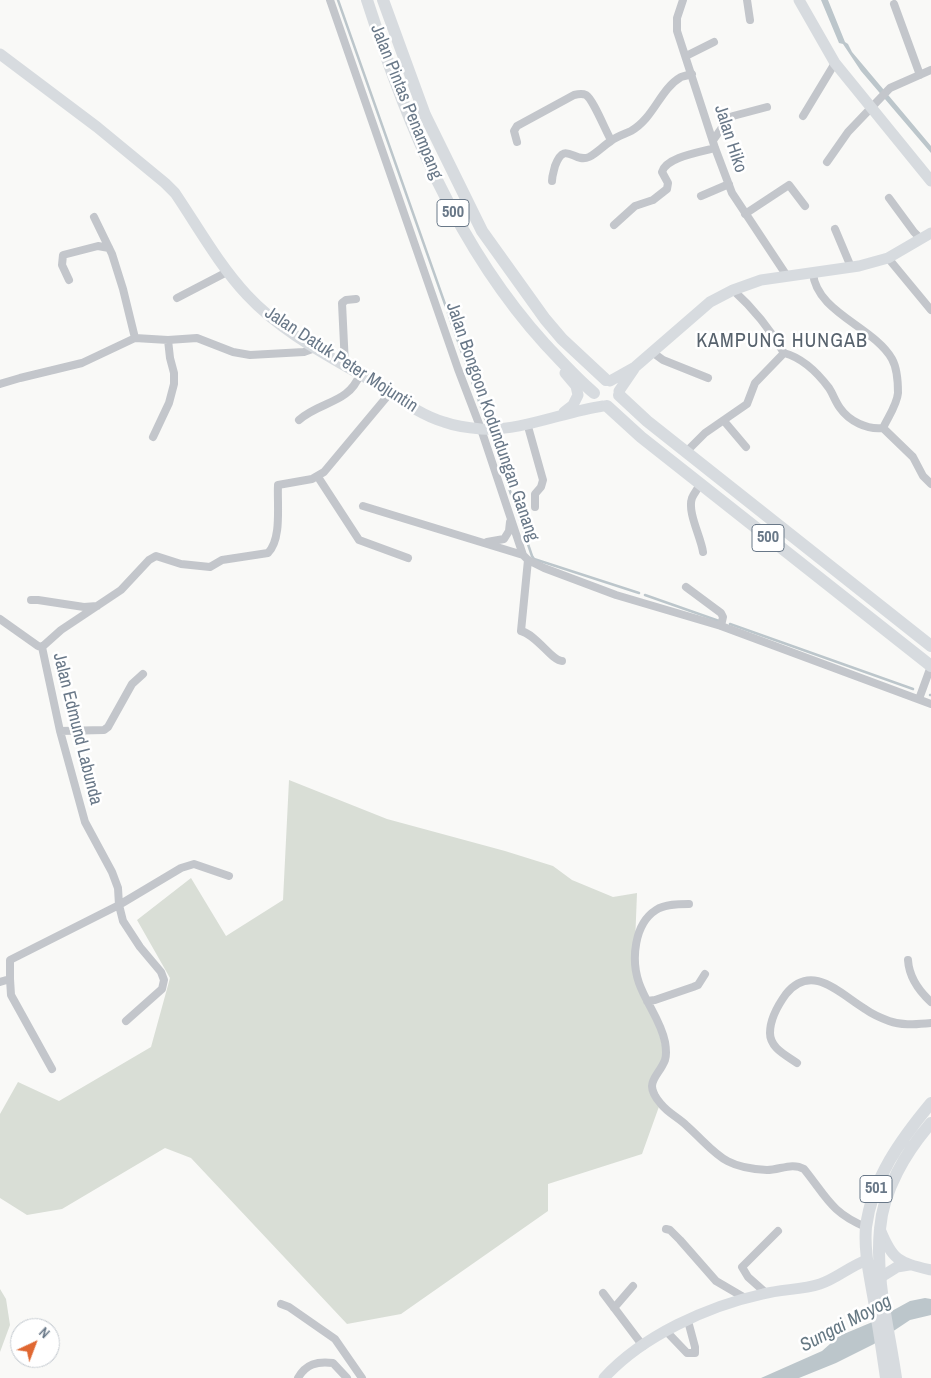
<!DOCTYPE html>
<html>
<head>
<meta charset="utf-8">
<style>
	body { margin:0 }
	#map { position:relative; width:931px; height:1378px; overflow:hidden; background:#f9f9f7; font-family:"Archivo Narrow",sans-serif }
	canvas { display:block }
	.north { position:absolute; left:10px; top:1318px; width:50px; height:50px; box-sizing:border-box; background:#fff; border:1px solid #c3c9cf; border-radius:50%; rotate:43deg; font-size:14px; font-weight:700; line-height:20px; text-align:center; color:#697888 }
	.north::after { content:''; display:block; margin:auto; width:18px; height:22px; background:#e06731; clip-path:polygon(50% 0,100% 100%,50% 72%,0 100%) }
</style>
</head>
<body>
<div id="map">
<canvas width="931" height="1378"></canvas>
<div class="north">N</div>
</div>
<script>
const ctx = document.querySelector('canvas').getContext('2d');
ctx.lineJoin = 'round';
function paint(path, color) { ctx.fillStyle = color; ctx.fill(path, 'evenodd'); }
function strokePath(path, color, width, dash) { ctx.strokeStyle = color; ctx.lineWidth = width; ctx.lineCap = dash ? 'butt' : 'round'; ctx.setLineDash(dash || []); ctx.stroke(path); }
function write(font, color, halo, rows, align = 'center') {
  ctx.font = font + ' "Archivo Narrow",sans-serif'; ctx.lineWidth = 5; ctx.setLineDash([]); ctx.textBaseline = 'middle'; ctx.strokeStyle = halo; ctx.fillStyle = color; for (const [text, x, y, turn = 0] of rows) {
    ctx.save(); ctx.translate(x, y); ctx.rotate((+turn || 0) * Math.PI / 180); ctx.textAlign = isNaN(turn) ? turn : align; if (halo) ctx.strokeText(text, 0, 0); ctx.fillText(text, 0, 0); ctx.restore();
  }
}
const green = new Path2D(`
	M 289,780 L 387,819 L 505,851 L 553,866 L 572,880 L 613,897 L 637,893 L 634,969 L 660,1036 L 664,1055 L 654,1084 L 661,1101 L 642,1154 L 548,1184 L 548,1211 L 401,1314 L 347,1324 L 191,1158 L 165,1148 L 62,1209 L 27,1215 L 0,1198 L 0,1114 L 18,1082 L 59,1101 L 151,1047 L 170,978 L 137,920 L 191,878 L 226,936 L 283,900 Z
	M 0,1289 L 6,1299 L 10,1325 L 0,1352 Z`);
const water = new Path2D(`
	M 821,0 L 828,0 L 845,42 L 848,44 L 852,52 L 931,146 L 931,153 L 861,71 L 843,44 L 839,43 Z
	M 925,1298 L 931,1299 L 931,1315 L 910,1320 L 874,1344 L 836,1363 L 799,1378 L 761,1378 L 822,1351 L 839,1336 L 870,1323 L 910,1301 Z`);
const stream = new Path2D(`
	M 338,0 L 446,307
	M 448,313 L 487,424
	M 492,438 L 532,556 L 534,559 L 639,593
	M 645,595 L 719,621
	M 730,624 L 913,689
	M 930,695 L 931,695`);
const street = new Path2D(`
	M 330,0 L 458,369 L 481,429 L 523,555 L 528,560 L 544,568 L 616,595 L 721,626 L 931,704
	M 683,0 L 677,18 L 677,31 L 715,148 L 732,193 L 787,276
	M 747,0 L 750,20
	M 894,4 L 920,75
	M 686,56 L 714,42
	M 803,116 L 835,63
	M 714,139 L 728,119 L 733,116 L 767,107
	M 517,142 L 514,131 L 517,126 L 574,95 C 578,94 582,93 586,95 C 593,99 606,132 611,140
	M 827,162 L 848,132 L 890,88 L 931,70
	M 552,181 C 552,175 554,171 555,166 C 565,139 574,164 589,157 C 597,153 603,146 611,141 C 617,136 625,134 631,131 C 654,118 660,89 681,77 C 684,76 689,75 692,74
	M 701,196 L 729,184
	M 889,198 L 914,232 L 921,239
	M 745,214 L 789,185 L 805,206
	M 94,217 L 112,254 L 123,289 L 135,338
	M 614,225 L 635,206 L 653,200 L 667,189 L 668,183 L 662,172 C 666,157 701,152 715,148
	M 835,229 L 851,267
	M 888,258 L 931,310
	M 813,273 C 816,312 874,327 892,359 C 897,368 898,383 898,393 C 897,405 888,417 883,428
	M 69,280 L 62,265 L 63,255 L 98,246 L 109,248
	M 733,290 C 753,308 770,329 784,353
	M 177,298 L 227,272
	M 652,352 L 663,360 L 708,378
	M 345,365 L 342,303 L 346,300 L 356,299
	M 0,384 L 20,378 L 82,363 L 135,338 L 168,340 L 197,338 L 233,352 L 250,355 L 304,352 L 315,348
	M 299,420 C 320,401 349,404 360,374
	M 724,421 L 746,447
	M 527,423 L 543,480 L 541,487 L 535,494 L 535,507
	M 883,428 L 913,457 L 923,476 L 931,484
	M 153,437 L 169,403 L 174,384 L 174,373 L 170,358 L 168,340
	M 686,452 L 705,433 L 747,404 L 755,383 L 784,353 C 803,358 817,372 829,388 C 833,394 835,401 840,408 C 849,421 867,430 883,428
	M 318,477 L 359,540 L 408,558
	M 700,484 C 698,489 694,493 692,498 C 687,512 701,537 703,552
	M 363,506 L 523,555
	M 487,542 L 504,539 L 509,531 L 510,522
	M 528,560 L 521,631 C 537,635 552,661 562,661
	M 686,587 L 721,613 L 723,617 L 721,626
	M 31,600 L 38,600 L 84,607 L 97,606
	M 0,619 L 38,646 L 42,647
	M 42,647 L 61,630 L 121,590 L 149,560 L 156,556 L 181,564 L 210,567 L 222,560 L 268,553 C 282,539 277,505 278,485 L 312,479 L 324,472 L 390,393
	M 42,647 L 60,731 L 85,822 L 112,872 L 118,888 L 119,905 L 123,921 L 140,947 L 161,972 L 164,980 L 162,989 L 126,1021
	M 919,699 L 931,666
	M 60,731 L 104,730 L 108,727 L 132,684 L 143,674
	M 689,904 C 679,904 665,904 656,910 C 634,924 631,960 639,983 C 646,1003 661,1021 665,1042 C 666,1048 667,1054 665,1060 C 658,1078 642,1082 661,1104 C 668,1113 679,1118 687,1126 C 717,1153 722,1168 767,1170 C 780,1170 792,1162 804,1169 C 826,1196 831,1213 866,1227
	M 908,960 C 909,976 919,991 931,1002
	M 10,979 L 11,995 L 52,1069
	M 0,982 L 10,979 L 10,960 L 119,905 L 181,868 L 194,864 L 229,876
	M 647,1001 L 655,1000 L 693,987 L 698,985 L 705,974
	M 797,1063 C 786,1055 770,1048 770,1033 C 770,1020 778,1005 786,994 C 812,962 840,994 865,1009 C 872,1014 881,1018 889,1021 C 903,1026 917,1024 931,1023
	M 666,1229 L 670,1230 L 680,1240 L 716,1281 L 745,1298
	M 603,1293 L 643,1346
	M 766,1293 L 748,1277 L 742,1267 L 778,1231
	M 281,1304 L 289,1307 L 335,1339 L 362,1378
	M 614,1308 L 633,1286
	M 666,1331 L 687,1353 L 695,1353 L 695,1347 L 688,1321
	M 298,1378 C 306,1364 317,1361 333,1363 L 347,1378`);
const secondary = new Path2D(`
	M 799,0 L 835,63 L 931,181
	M 0,54 L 97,127 L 165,183 L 175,193 C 198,227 219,265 247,295 C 283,334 333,358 378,385 C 398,398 420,415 444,422 C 455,426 469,428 481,429 C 522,431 563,412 603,406
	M 610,381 L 635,367 L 710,302 L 733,290 L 761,280 L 859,266 L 888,258 L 931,233
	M 619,391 L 634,369
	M 564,412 L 573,405 L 578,395 L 576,386 L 565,373
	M 880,1229 C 893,1261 898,1262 931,1270
	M 881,1277 L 897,1267 L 909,1265
	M 604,1378 C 642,1336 708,1306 763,1294 C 782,1289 801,1290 820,1284 C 836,1279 850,1266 867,1260`);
const primary = new Path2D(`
	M 367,0 C 407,124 457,247 545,344 C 561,361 576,378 594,393
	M 383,0 L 425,115 L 482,231 L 545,319 L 562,339 L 606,380
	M 619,395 L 647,421 L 931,646
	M 607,406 L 641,437 L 931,666
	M 886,1378 C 882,1350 878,1323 873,1295 C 869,1272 864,1250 866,1227 C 872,1179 901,1139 931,1103
	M 896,1378 C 889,1329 875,1278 880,1229 C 883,1190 906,1152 931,1123`);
const shields = [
	[453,213,32],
	[768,538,32],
	[876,1189,32]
];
const shieldNames = [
	["500",453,213],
	["500",768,538],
	["501",876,1189]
];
const streetNames = [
	["Jalan Pintas Penampang",406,102,68],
	["Jalan Hiko",730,139,72],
	["Jalan Datuk Peter Mojuntin",341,360,33],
	["Jalan Bongoon Kodundungan Ganang",492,422,71],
	["Jalan Edmund Labunda",77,729,76]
];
const waterNames = [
	["Sungai Moyog",846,1324,-28]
];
const quarterNames = [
	["KAMPUNG HUNGAB",782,342]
];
paint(green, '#d9ded6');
paint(water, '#bcc6cb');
strokePath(stream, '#bcc6cb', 2.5);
strokePath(street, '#c3c6cb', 8);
strokePath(secondary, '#d7dbdf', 11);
strokePath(primary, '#d7dbdf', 12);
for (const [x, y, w] of shields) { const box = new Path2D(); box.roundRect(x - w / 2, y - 13.5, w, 27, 4); ctx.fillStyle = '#fff'; ctx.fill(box); strokePath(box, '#697888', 1); }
write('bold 16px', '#697888', null, shieldNames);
write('18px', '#697888', '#fff', streetNames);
write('italic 19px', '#657883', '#fff', waterNames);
ctx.letterSpacing = '1px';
write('20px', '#57626d', '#fff', quarterNames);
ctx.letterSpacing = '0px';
</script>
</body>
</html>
